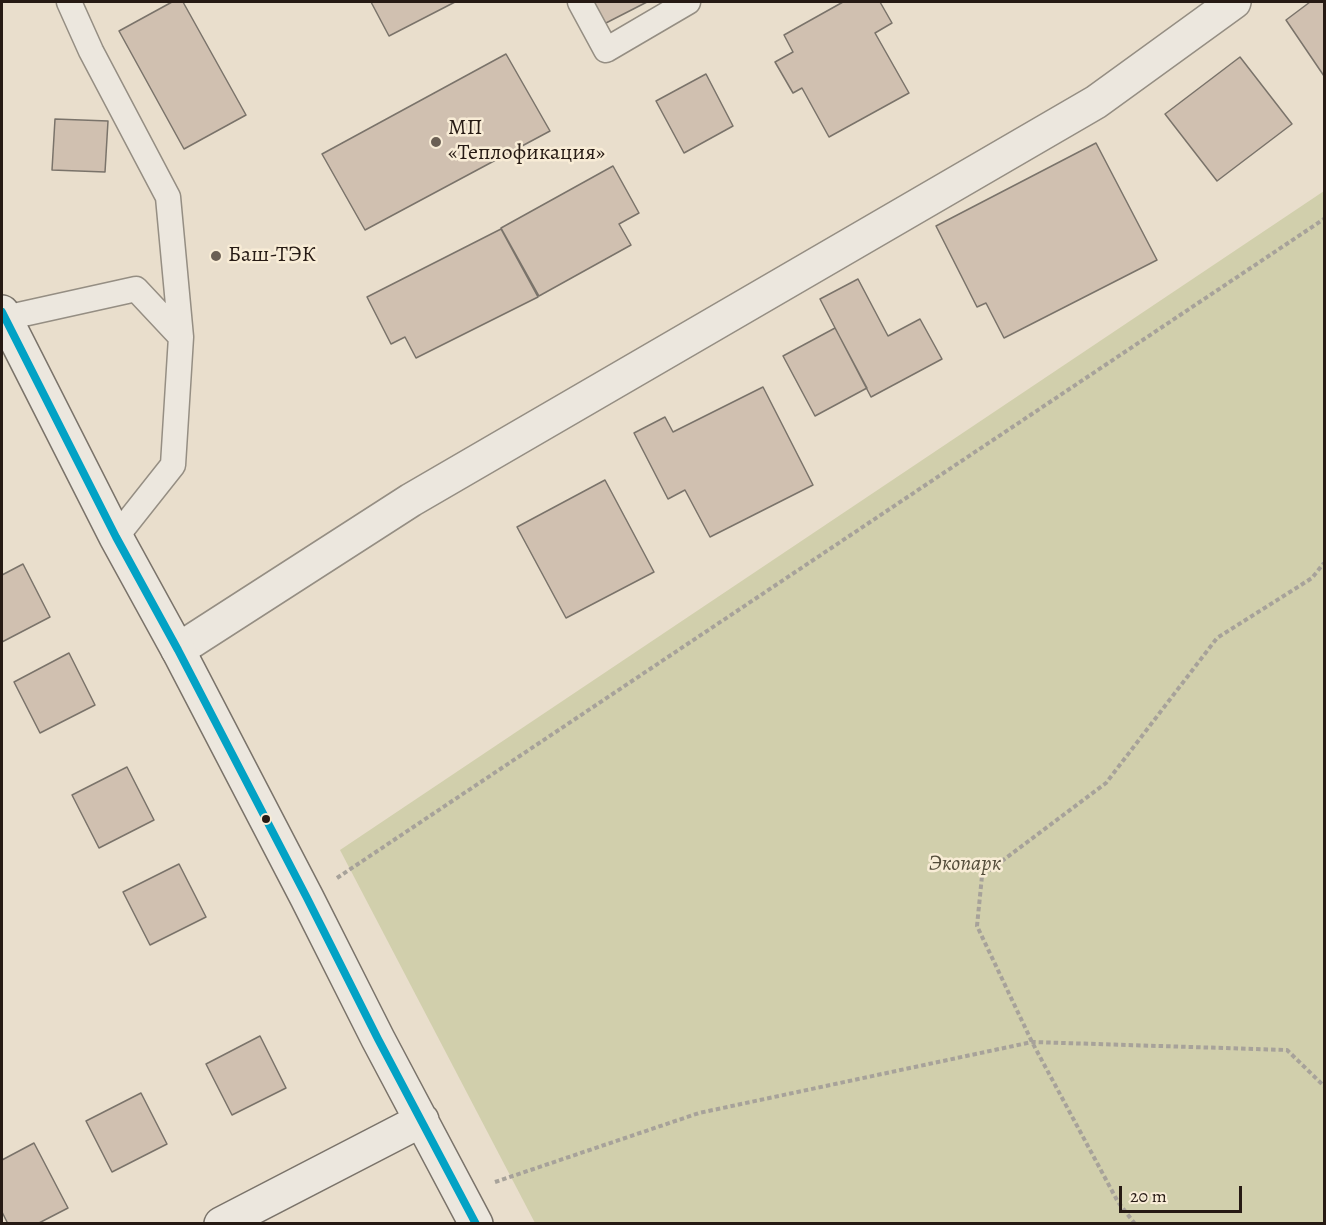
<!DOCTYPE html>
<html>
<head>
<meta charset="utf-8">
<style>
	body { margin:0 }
	#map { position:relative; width:1326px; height:1225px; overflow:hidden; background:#e9decc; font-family:Alegreya,serif }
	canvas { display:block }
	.frame { position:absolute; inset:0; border:3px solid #261a14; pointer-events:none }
	.scale { position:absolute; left:1119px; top:1186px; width:123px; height:27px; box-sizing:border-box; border:3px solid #261a14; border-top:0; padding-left:8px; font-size:18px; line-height:21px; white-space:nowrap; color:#261a14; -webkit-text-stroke:4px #f8ecd6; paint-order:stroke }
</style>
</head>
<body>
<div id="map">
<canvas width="1326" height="1225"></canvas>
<div class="frame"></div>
<div class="scale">20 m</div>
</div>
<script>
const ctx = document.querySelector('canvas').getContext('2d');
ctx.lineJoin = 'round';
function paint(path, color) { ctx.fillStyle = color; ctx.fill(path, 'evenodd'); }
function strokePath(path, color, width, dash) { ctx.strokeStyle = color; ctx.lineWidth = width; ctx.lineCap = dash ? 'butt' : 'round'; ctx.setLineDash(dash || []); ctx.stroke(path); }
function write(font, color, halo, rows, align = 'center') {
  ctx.font = font + ' Alegreya,serif'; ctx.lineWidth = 5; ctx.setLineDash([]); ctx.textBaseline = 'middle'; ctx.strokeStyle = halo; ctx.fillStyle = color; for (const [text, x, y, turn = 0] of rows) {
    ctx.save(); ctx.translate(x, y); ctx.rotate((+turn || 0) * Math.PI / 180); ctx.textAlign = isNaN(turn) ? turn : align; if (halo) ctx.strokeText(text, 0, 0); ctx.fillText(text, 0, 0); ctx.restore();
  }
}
const green = new Path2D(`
	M 1324,191 L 1324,1223 L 535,1223 L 340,850 Z`);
const building = new Path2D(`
	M 172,2 L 183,2 L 246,115 L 184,149 L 119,31 Z
	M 371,2 L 455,2 L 389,36 Z
	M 592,2 L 647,2 L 604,24 Z
	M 843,2 L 880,2 L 892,23 L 875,33 L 909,93 L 829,137 L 802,88 L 793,93 L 775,62 L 793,52 L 784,35 Z
	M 1310,2 L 1324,2 L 1324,76 L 1286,20 Z
	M 506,54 L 550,131 L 365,230 L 322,154 Z
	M 1240,57 L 1292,124 L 1217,181 L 1165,114 Z
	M 706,74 L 733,126 L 684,153 L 656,101 Z
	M 55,119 L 108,121 L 105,172 L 52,170 Z
	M 1096,143 L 1157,260 L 1004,338 L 986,303 L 977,307 L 936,226 Z
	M 613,166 L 639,213 L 619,224 L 631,245 L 539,296 L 501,228 Z
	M 501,229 L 538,297 L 416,358 L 405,337 L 391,344 L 367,297 Z
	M 858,279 L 888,336 L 920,319 L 942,359 L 871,397 L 820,299 Z
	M 835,328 L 867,388 L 815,416 L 783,356 Z
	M 763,387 L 813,485 L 710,537 L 685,490 L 668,499 L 634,433 L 665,417 L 673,432 Z
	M 605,480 L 654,572 L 566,618 L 517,527 Z
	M 23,564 L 50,617 L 2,642 L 2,575 Z
	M 69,653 L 95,705 L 40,733 L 14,682 Z
	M 127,767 L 154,820 L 99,848 L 72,795 Z
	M 179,864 L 206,917 L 150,945 L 123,892 Z
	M 260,1036 L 286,1088 L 232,1115 L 206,1064 Z
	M 141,1093 L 167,1144 L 112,1172 L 86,1121 Z
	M 34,1143 L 68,1208 L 37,1224 L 8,1224 L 2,1212 L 2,1160 Z`);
const path = new Path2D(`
	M 337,878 L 1324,219
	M 495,1182 L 699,1113 L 1032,1042 L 1287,1050 L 1324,1086
	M 1135,1224 L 1118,1202 L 1032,1042 L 977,926 L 982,876 L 1106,783 L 1217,638 L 1312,578 L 1324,563`);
const service = new Path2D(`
	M 69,2 L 91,51 L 168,197 L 181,337
	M 580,2 L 606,50 L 688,2
	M 5,318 L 136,289 L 181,337 L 173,465 L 116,537`);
const minor = new Path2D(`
	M 178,650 L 411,500 L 1096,102 L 1234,2`);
const secondary = new Path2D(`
	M 2,312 L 116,537 L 178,650 L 307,898 L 378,1039 L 476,1224
	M 221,1224 L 422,1120`);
const bus1 = new Path2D(`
	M 2,312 L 116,537 L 178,650 L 307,898 L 378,1039 L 476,1224`);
const markers = [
	[436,142,6,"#6a5f54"],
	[216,256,6,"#6a5f54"],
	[266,819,5,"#261a14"]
];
const poiNames = [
	["МП",448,129],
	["«Теплофикация»",448,154],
	["Баш-ТЭК",228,256]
];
const parkNames = [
	["Экопарк",965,865]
];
paint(green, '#d1cfac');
paint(building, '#d0c0b0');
strokePath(building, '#7a736a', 1.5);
strokePath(service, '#958e83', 27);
strokePath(minor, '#958e83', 36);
strokePath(secondary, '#7a736a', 36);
strokePath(path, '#a7a29a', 4, [4.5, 3]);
strokePath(service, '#ece7de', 24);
strokePath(minor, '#ece7de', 33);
strokePath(secondary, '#ece7de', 33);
strokePath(bus1, '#02a2c5', 8);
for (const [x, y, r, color] of markers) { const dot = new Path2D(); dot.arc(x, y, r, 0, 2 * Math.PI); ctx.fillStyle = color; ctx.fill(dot); strokePath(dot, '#f8ecd6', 2); }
write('22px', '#261a14', '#f8ecd6', poiNames, 'left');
write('italic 22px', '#534c3a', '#f8ecd6', parkNames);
</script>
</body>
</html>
